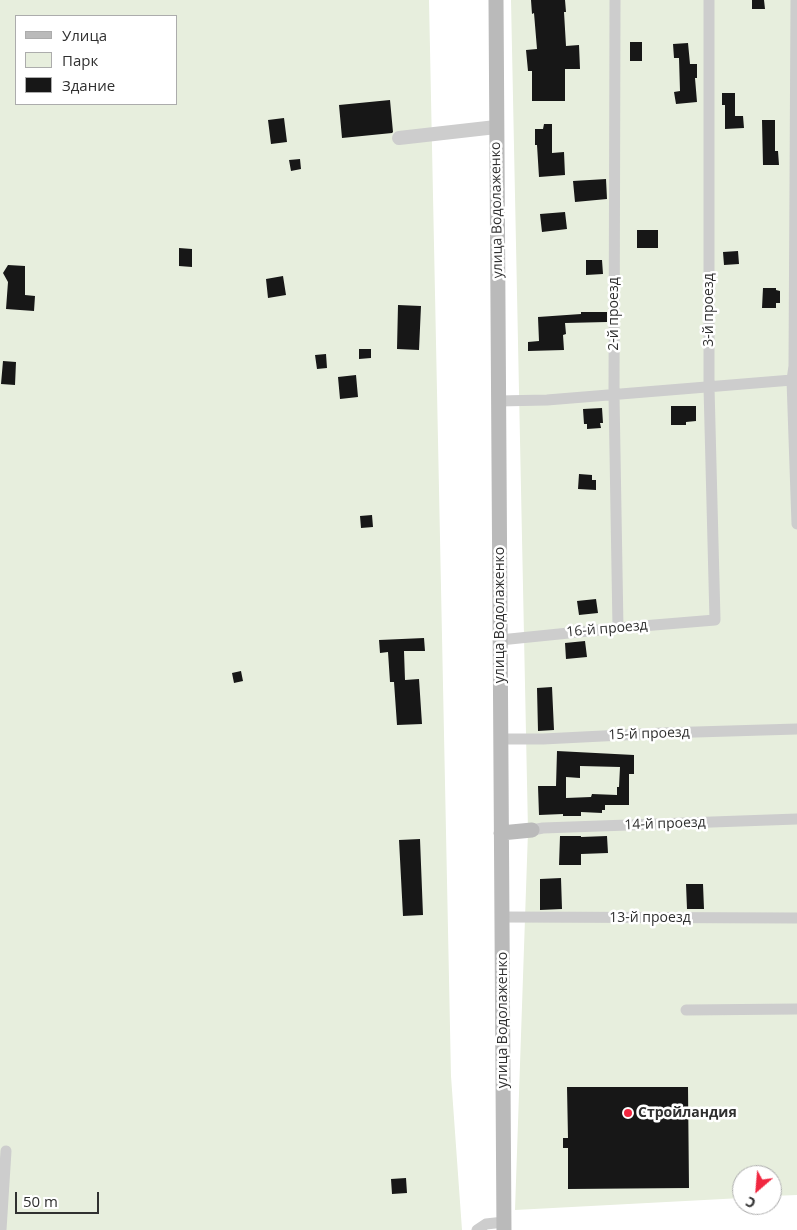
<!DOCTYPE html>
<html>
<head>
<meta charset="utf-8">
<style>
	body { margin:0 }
	#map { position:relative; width:797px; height:1230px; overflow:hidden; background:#fff; font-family:"Open Sans",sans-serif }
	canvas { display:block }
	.legend { position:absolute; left:15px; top:15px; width:162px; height:90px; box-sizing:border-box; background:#fff; border:1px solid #acacac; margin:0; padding:6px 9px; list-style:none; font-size:15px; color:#303030 }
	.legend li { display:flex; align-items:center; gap:10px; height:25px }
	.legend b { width:25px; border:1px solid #acacac }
	.north { position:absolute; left:732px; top:1165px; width:50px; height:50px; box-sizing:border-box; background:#fff; border:1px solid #acacac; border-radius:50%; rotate:207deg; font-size:14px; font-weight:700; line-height:20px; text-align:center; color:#303030 }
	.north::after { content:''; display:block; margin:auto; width:18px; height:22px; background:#f12740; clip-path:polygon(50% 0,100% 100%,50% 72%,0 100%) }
	.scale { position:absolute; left:15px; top:1192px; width:84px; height:22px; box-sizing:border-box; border:2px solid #303030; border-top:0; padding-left:6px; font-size:15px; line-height:18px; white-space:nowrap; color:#303030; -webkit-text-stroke:4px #fff; paint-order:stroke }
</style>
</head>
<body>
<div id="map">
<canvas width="797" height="1230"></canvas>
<ul class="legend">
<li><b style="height:6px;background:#bababa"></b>Улица</li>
<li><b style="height:14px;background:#e7eedd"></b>Парк</li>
<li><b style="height:14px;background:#171717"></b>Здание</li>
</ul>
<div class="north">С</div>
<div class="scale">50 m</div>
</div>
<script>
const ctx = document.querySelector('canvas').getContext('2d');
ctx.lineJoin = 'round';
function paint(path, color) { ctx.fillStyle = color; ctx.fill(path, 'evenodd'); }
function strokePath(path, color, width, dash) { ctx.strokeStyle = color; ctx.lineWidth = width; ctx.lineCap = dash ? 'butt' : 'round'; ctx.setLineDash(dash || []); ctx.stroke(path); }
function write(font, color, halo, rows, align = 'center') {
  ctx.font = font + ' "Open Sans",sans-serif'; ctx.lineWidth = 5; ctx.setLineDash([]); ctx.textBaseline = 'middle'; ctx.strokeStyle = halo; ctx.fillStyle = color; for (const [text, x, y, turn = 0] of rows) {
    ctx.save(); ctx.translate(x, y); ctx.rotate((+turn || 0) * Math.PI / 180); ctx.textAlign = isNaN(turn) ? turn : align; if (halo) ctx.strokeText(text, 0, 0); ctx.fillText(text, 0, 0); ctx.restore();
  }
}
const green = new Path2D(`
	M 0,0 L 429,0 L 451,1076 L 462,1230 L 0,1230 ZM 16,16 L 176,16 L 176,104 L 16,104 Z
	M 511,0 L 797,0 L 797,1195 L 772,1196 L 772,1175 L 742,1175 L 742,1198 L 515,1210 L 528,831 Z`);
const building = new Path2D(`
	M 531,0 L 565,0 L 566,12 L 564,12 L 566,46 L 579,45 L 580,69 L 565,69 L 565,101 L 532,101 L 532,71 L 528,71 L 526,50 L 537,49 L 534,13 L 532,14 Z
	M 752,0 L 764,0 L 765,9 L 752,9 Z
	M 630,42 L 642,42 L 642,61 L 630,61 Z
	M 688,43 L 690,64 L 697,64 L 697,78 L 695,78 L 697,102 L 676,104 L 674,92 L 680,91 L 679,58 L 674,58 L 673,44 Z
	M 722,93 L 735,93 L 735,116 L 743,116 L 744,128 L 725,129 L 725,105 L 722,105 Z
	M 390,100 L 393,132 L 392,133 L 342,138 L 339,105 Z
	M 284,118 L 287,142 L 271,144 L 268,120 Z
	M 762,120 L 775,120 L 775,151 L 778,151 L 779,165 L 763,165 Z
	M 544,124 L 552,124 L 552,153 L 564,152 L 565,175 L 539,177 L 537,145 L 535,145 L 535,129 L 543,129 Z
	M 300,159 L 301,169 L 291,171 L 289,160 Z
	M 606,179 L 607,199 L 575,202 L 573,181 Z
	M 565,212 L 567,229 L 542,232 L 540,214 Z
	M 637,230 L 658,230 L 658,248 L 637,248 Z
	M 179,248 L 192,249 L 192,267 L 179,266 Z
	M 738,251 L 739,264 L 724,265 L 723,252 Z
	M 586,260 L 602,260 L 603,274 L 586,275 Z
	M 8,265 L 25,266 L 25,295 L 35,296 L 34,311 L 6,309 L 8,282 L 3,273 Z
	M 283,276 L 286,295 L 268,298 L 266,279 Z
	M 763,288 L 776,288 L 776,290 L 780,291 L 780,303 L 776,303 L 776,308 L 762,308 Z
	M 398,305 L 421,306 L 419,350 L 397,349 Z
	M 581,312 L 607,312 L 607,322 L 565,323 L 566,334 L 563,335 L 564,350 L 528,351 L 528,342 L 539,341 L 538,317 L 581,314 Z
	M 359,349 L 371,349 L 371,358 L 359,359 Z
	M 326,354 L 327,368 L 317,369 L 315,355 Z
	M 3,361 L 16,362 L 15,385 L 1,384 Z
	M 356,375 L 358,397 L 340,399 L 338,377 Z
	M 671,406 L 696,406 L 696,421 L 686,422 L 686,425 L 671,425 Z
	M 602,408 L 603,423 L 600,423 L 601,428 L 587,429 L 587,424 L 584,424 L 583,409 Z
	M 579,474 L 592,475 L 592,480 L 596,480 L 596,490 L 578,489 Z
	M 372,515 L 373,527 L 361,528 L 360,516 Z
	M 596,599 L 598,613 L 579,615 L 577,601 Z
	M 424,638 L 425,651 L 404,651 L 405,680 L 419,679 L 422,724 L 397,725 L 394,682 L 390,682 L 388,652 L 380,653 L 379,640 Z
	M 585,641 L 587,657 L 566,659 L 565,643 Z
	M 241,671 L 243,681 L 234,683 L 232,673 Z
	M 552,687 L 554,730 L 538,731 L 537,688 Z
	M 557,751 L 634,755 L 634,774 L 629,774 L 629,805 L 605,805 L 605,810 L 602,810 L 602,813 L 581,812 L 581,816 L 563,816 L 563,814 L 539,815 L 538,786 L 556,786 ZM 580,766 L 620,767 L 619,787 L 617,787 L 617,795 L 592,794 L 591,797 L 566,798 L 566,777 L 580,778 Z
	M 560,836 L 581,836 L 581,837 L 607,836 L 608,853 L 581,854 L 581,865 L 559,865 Z
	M 420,839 L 423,915 L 403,916 L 399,840 Z
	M 561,878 L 562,909 L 540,910 L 540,879 Z
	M 686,884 L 703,884 L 704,909 L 687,909 Z
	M 567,1087 L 688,1087 L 689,1188 L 568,1189 L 568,1148 L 563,1148 L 563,1138 L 568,1138 Z
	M 406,1178 L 407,1193 L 392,1194 L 391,1179 Z`);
const minor = new Path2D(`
	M 615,0 L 614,395 L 618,628
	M 796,0 L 794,366 L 792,380 L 797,524
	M 498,401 L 547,400 L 792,380
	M 500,640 L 618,628 L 715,620 L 709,387 L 709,0
	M 500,739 L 543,739 L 662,733 L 797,729
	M 532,830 L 543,828 L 797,819
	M 502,917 L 797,918
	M 686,1010 L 797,1009
	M 1,1230 L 6,1151
	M 477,1230 L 486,1224 L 504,1222`);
const tertiary = new Path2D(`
	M 399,138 L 496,127`);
const secondary = new Path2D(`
	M 496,0 L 504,1230
	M 501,833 L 532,830`);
const markers = [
	[628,1113,5,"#f12740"]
];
const streetNames = [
	["улица Водолаженко",497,210,-91],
	["3-й проезд",709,310,-90],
	["2-й проезд",614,314,-90],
	["улица Водолаженко",500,615,-90],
	["16-й проезд",607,629,-5],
	["15-й проезд",649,734,-2],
	["14-й проезд",665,824,-2],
	["13-й проезд",650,918],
	["улица Водолаженко",503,1020,-90]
];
const poiNames = [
	["Стройландия",638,1113]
];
paint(green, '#e7eedd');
paint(building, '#171717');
strokePath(minor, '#cdcdcd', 11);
strokePath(tertiary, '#cdcdcd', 14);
strokePath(secondary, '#bababa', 15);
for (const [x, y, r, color] of markers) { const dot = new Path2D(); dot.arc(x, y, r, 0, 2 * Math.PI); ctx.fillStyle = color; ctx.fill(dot); strokePath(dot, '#fff', 2); }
write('14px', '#303030', '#fff', streetNames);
write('bold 14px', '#303030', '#fff', poiNames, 'left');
</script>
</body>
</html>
